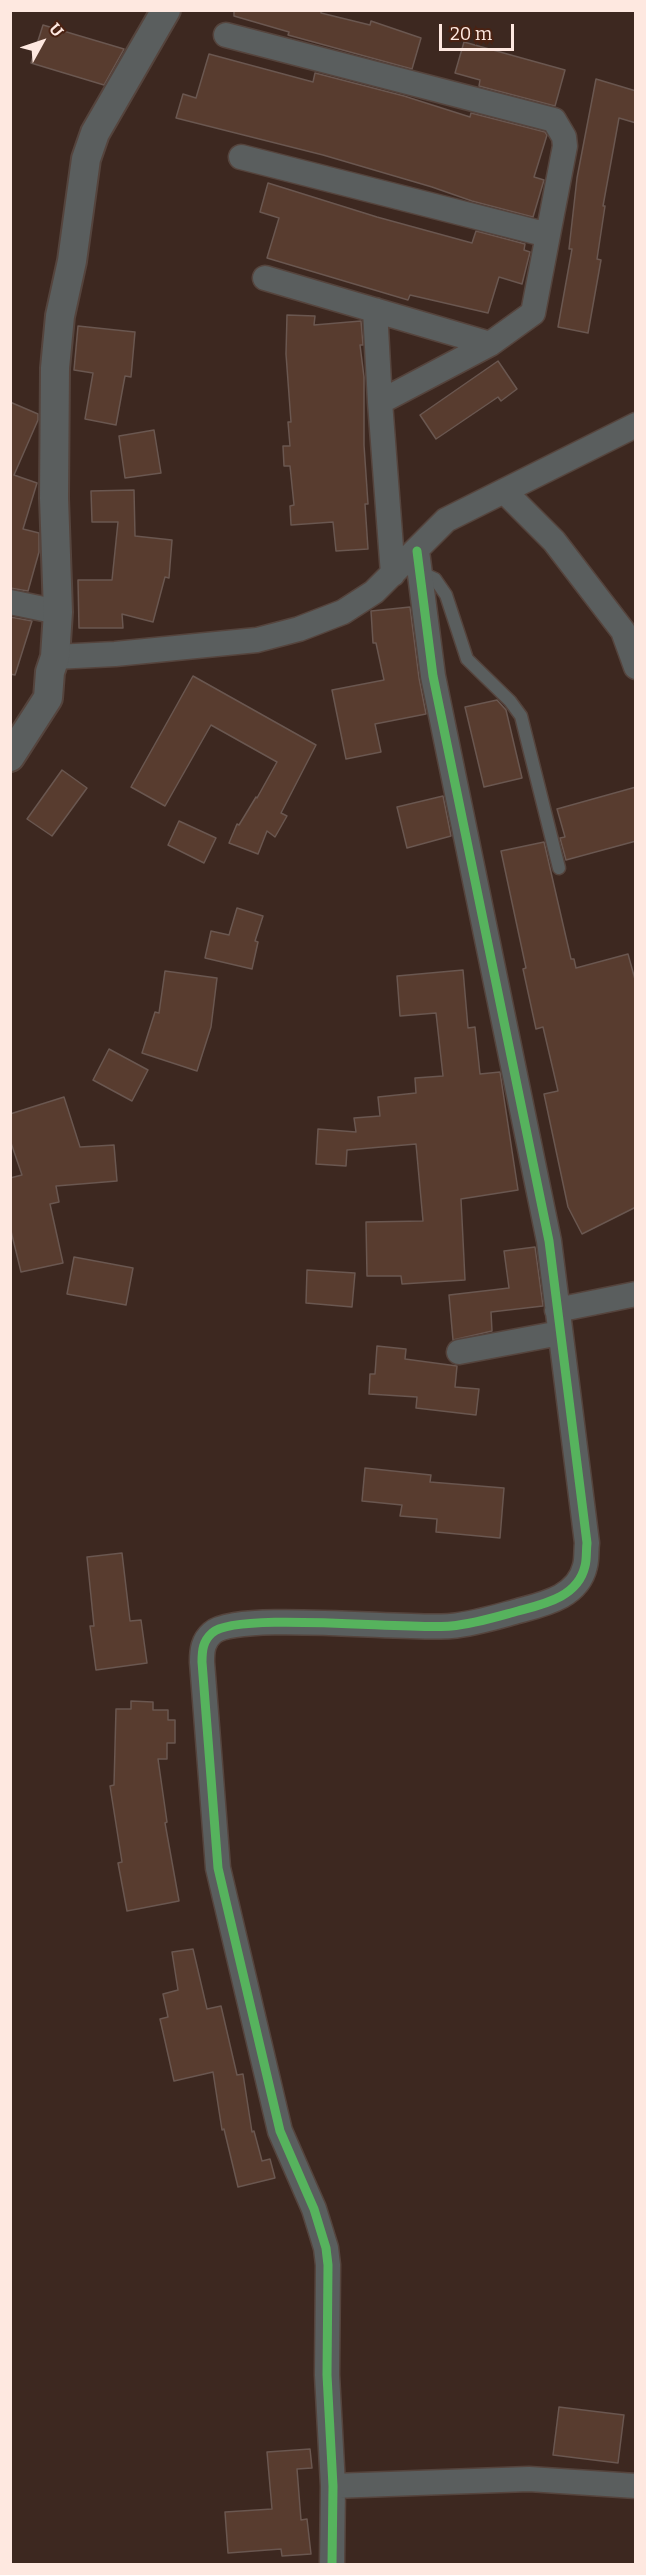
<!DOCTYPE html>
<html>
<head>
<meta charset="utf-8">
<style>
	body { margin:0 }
	#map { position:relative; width:646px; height:2575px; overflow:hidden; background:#3d2820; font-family:Bitter,serif }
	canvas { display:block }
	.frame { position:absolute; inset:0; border:12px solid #fee8e0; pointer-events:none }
	.north { position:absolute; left:12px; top:12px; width:60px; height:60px; -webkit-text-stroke:4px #4a2213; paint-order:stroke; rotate:50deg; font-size:16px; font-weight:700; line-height:24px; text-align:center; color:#fee8e0 }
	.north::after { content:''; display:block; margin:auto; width:21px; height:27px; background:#fee8e0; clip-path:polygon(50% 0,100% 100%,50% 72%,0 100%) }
	.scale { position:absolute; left:439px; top:24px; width:75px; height:27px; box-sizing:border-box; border:3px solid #fee8e0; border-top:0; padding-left:8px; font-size:18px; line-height:21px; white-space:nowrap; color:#fee8e0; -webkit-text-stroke:4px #4a2213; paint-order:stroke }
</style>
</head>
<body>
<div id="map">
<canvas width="646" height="2575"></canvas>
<div class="frame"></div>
<div class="north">U</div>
<div class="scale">20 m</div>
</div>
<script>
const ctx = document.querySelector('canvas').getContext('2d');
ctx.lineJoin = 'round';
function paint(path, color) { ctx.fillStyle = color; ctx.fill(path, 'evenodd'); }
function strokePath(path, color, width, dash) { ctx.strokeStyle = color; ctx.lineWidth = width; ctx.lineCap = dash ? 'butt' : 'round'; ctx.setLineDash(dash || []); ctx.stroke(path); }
const building = new Path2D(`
	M 234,10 L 321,10 L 321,13 L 370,25 L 371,21 L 421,38 L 412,69 L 288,35 L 289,32 L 234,16 Z
	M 43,25 L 124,49 L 104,85 L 31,63 Z
	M 464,42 L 565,70 L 555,106 L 479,86 L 480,80 L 455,73 Z
	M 209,54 L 313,82 L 315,73 L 404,96 L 470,117 L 471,113 L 545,132 L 547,135 L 534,177 L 544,180 L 533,217 L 472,201 L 432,187 L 323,155 L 176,118 L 183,94 L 196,98 Z
	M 596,79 L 636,91 L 636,123 L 619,118 L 603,206 L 605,206 L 597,259 L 601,260 L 588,333 L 558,327 L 572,249 L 569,249 L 577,178 Z
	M 268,183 L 377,217 L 472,243 L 476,231 L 525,244 L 524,250 L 530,252 L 522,284 L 499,277 L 488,313 L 410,295 L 408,300 L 267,258 L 279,218 L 260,212 Z
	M 287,315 L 315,316 L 314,325 L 361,321 L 363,345 L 360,345 L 364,377 L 364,445 L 368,504 L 365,504 L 368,549 L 336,551 L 333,522 L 291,525 L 290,506 L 294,505 L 290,466 L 284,466 L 283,446 L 290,446 L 288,422 L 291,422 L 286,354 Z
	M 78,326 L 135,332 L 131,377 L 125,376 L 116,425 L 85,419 L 93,373 L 74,370 Z
	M 498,361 L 517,389 L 501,401 L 498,397 L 436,439 L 420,415 Z
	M 10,402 L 38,414 L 38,420 L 14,475 L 37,483 L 23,529 L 39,533 L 39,552 L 28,591 L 10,588 Z
	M 154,430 L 161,473 L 125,478 L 119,436 Z
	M 134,490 L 135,536 L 172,540 L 169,578 L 165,577 L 153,622 L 122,614 L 123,628 L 79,628 L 78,580 L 112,580 L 118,522 L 92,522 L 91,491 Z
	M 410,607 L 419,678 L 426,714 L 375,724 L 381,752 L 346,759 L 332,690 L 384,680 L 376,643 L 373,643 L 371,611 Z
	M 10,617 L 32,621 L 15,675 L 10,674 Z
	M 193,676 L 316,745 L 281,813 L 287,816 L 275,837 L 267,831 L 258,854 L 229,843 L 237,824 L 239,825 L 256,797 L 257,798 L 277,762 L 211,725 L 165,806 L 131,787 Z
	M 497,700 L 506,710 L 522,778 L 484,787 L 465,707 Z
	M 62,770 L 87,788 L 52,836 L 27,819 Z
	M 636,787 L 636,841 L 566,860 L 560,838 L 565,837 L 557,809 Z
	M 443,796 L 451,836 L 407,848 L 397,807 Z
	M 179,821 L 216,838 L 204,863 L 168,845 Z
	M 544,842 L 571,959 L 574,959 L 576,968 L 628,954 L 636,983 L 636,1207 L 582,1234 L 568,1207 L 544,1094 L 558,1091 L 543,1027 L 536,1029 L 523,969 L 526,968 L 501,851 Z
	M 237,908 L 263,916 L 255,941 L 258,942 L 252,969 L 205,958 L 211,931 L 229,935 Z
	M 463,970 L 468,1028 L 475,1027 L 480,1074 L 500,1072 L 518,1190 L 461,1199 L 465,1280 L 402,1284 L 401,1276 L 367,1276 L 366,1222 L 423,1221 L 416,1144 L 347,1150 L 346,1166 L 316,1164 L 318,1129 L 356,1132 L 354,1118 L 380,1116 L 378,1097 L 416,1093 L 415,1078 L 443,1076 L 436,1013 L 400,1016 L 397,976 Z
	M 165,971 L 217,978 L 211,1027 L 197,1071 L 142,1053 L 155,1012 L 159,1013 Z
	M 109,1049 L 148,1070 L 132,1101 L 93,1080 Z
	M 64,1097 L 80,1147 L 114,1145 L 117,1181 L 56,1186 L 59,1202 L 50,1204 L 63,1263 L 21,1272 L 10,1227 L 10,1178 L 22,1175 L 10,1140 L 10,1114 Z
	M 535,1247 L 543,1306 L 491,1312 L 492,1331 L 453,1340 L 449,1295 L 509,1288 L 504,1251 Z
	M 74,1257 L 133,1268 L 126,1305 L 67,1294 Z
	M 307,1270 L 355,1273 L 352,1307 L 306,1303 Z
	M 377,1346 L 406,1349 L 405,1359 L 457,1366 L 455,1387 L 479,1389 L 476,1415 L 416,1408 L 417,1397 L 369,1394 L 370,1374 L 375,1374 Z
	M 365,1468 L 431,1475 L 430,1482 L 504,1488 L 500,1538 L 436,1532 L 437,1519 L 400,1516 L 402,1505 L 362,1501 Z
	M 122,1553 L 130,1621 L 141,1620 L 147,1663 L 96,1670 L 90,1626 L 94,1626 L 87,1557 Z
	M 131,1701 L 153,1702 L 153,1710 L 168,1710 L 168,1720 L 175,1720 L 175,1743 L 167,1743 L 167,1759 L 158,1759 L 167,1822 L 165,1823 L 179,1901 L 127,1911 L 118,1863 L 122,1862 L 110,1786 L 114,1785 L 116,1709 L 131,1709 Z
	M 193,1949 L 207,2009 L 221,2006 L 237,2075 L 243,2074 L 252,2132 L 254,2131 L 262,2161 L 270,2159 L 275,2178 L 238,2187 L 224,2129 L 222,2130 L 213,2072 L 174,2081 L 160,2019 L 168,2017 L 163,1994 L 178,1990 L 172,1952 Z
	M 559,2407 L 624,2415 L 618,2463 L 553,2455 Z
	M 310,2449 L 312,2468 L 297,2469 L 301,2520 L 307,2519 L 311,2554 L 282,2556 L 281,2549 L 228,2553 L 225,2512 L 272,2509 L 267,2452 Z`);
const service = new Path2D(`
	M 420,572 L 435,579 L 446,595 L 467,659 L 510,701 L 521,716 L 559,868`);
const minor = new Path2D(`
	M 226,35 L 554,120 L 564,137 L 565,146 L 533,313 L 490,344 L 380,402 L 393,574
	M 241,157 L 548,235
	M 265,278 L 490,344
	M 375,310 L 380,402
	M 504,491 L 554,541 L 623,631 L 636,667
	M 10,602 L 58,612
	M 55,657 L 115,654 L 257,640 L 299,629 L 343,612 L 374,592 L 446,520 L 636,425
	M 557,1310 L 636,1294
	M 459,1352 L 560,1333
	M 333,2486 L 529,2479 L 636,2486
	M 332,2564 L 333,2486 L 327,2375 L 328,2265 L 326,2248 L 314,2209 L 280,2131 L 218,1868 L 202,1662 C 202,1650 203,1641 212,1633 C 235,1611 409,1630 451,1626 C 474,1624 496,1617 518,1611 C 544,1604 578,1597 585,1566 C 587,1559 586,1550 587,1543 L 549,1241 L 433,676 L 417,551`);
const tertiary = new Path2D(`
	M 10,757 L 48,698 L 50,672 L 55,657 L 58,612 L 54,498 L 55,368 L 60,316 L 72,261 L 86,159 L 95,133 L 166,10`);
const cycleway = new Path2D(`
	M 332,2564 L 333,2486 L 327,2375 L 328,2265 L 326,2248 L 314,2209 L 280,2131 L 218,1868 L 202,1662 C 202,1650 203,1641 212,1633 C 235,1611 409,1630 451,1626 C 474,1624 496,1617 518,1611 C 544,1604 578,1597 585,1566 C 587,1559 586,1550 587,1543 L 549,1241 L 433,676 L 417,551`);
paint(building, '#583c2f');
strokePath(building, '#6a5750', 1.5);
strokePath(service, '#55443d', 15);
strokePath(minor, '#55443d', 27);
strokePath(tertiary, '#55443d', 32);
strokePath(service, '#5a5e5e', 12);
strokePath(minor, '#5a5e5e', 24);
strokePath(tertiary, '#5a5e5e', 28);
strokePath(cycleway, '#56b35d', 9);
</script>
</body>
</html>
